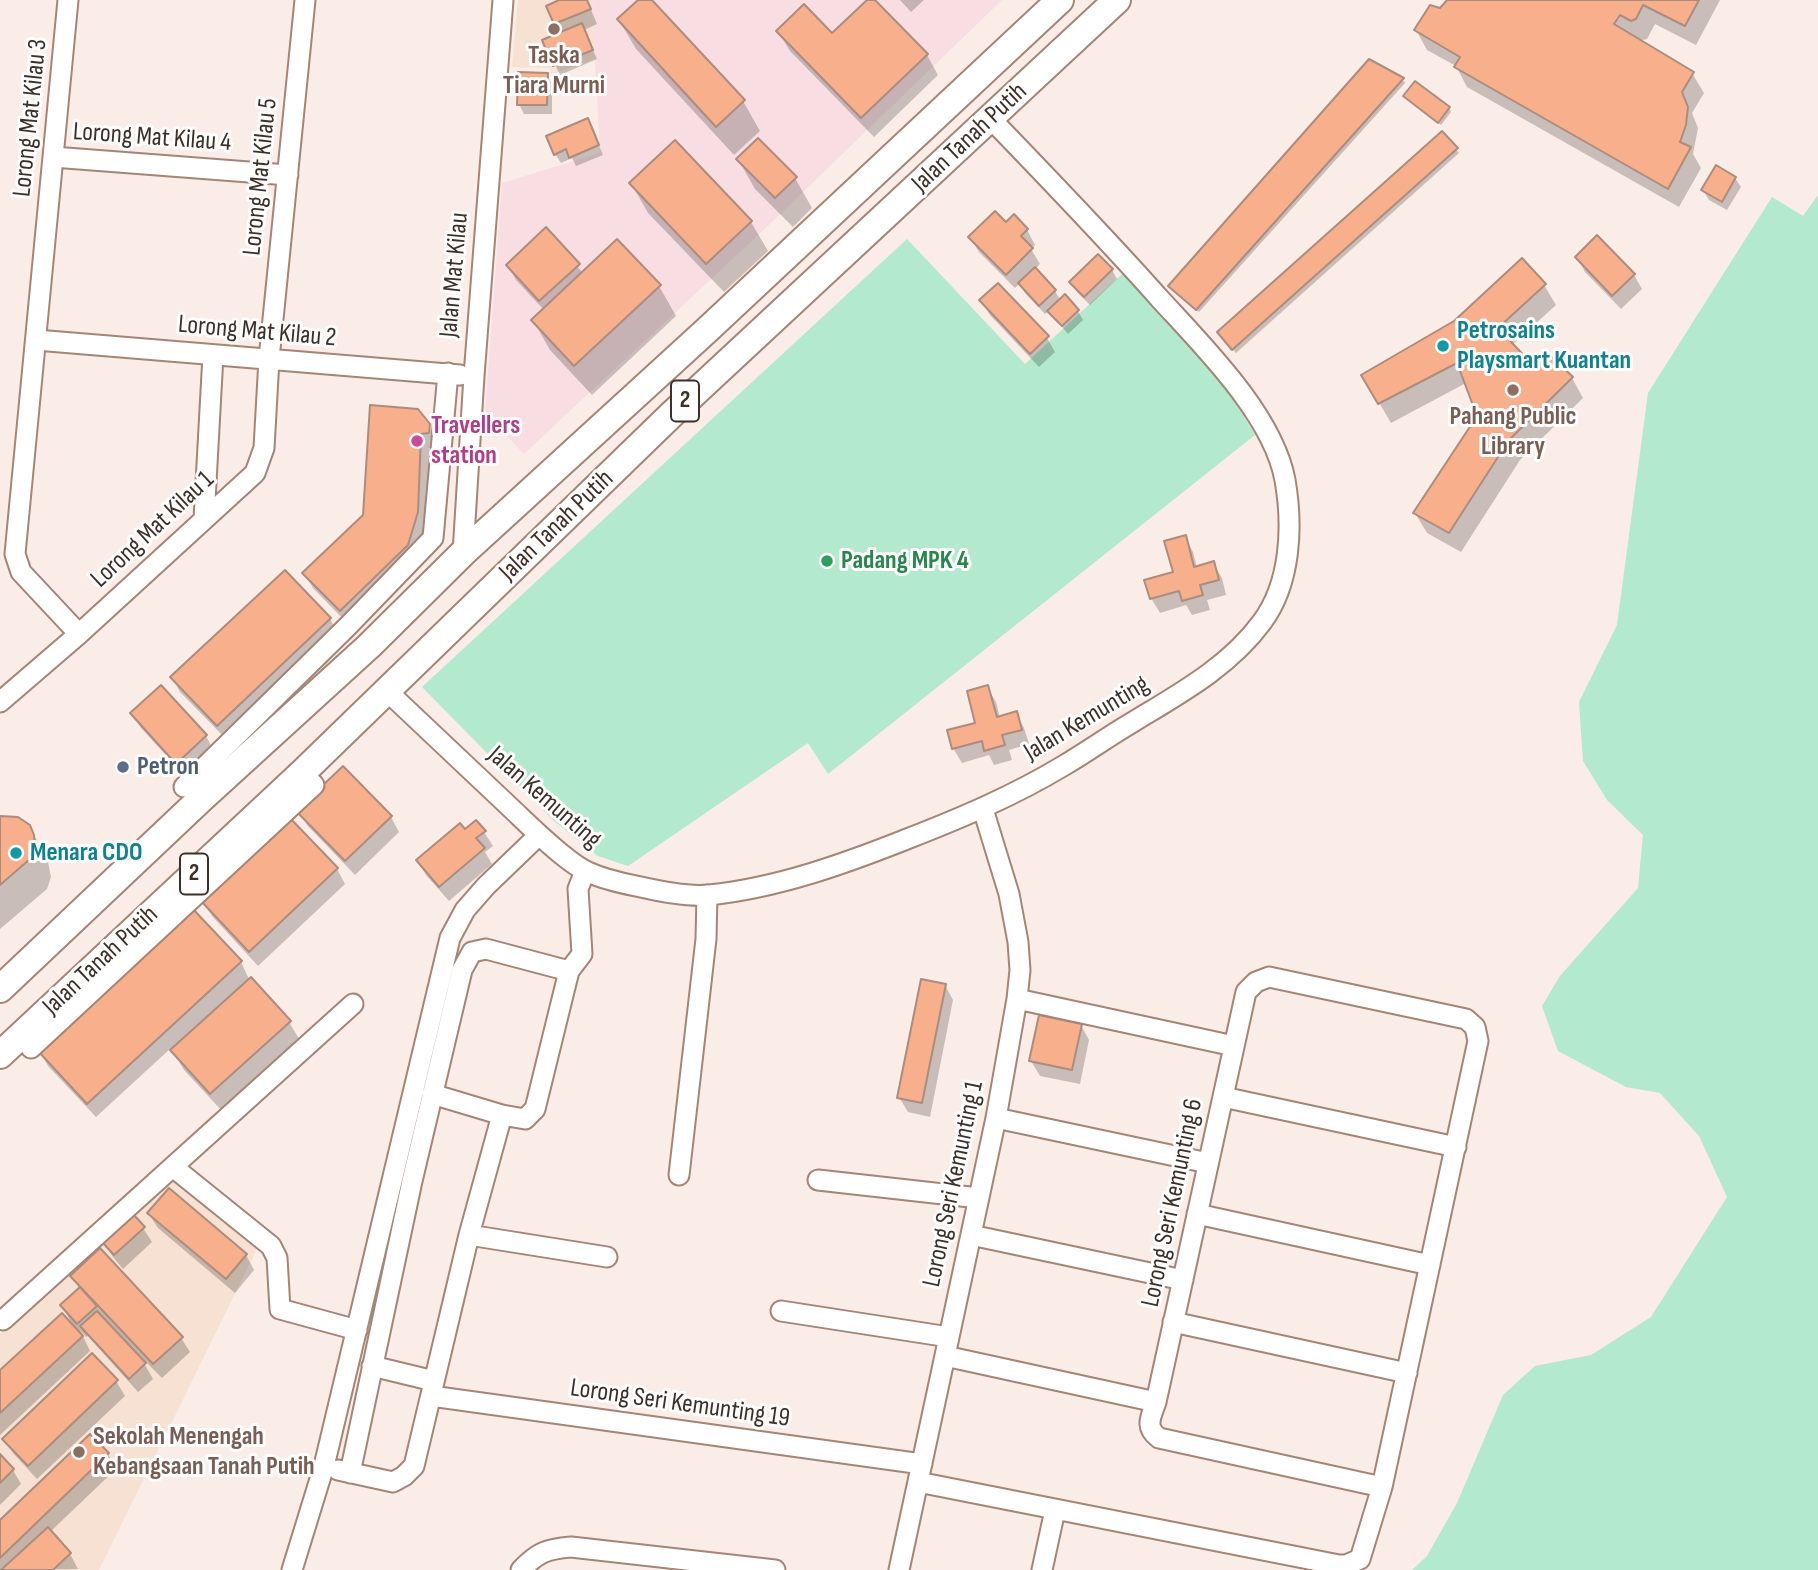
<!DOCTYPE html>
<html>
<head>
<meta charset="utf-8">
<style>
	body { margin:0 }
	canvas { display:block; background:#faece6 }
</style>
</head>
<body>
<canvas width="1818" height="1570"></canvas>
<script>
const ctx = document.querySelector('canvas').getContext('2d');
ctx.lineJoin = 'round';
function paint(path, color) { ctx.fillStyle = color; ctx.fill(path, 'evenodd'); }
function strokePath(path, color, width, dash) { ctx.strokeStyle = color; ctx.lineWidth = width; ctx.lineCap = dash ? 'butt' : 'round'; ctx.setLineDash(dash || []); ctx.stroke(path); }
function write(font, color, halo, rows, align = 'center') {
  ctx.font = font + ' "Sofia Sans Condensed",sans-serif'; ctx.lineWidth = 6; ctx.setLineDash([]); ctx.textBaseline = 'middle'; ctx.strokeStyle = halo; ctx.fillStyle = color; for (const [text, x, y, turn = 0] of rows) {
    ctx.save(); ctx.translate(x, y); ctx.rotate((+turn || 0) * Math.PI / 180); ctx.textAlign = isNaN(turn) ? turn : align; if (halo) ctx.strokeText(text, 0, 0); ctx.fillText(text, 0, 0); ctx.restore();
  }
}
const commercial = new Path2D(`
	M 592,0 L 1002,0 L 772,222 L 524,454 L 485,413 L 502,183 L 600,153 Z`);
const education = new Path2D(`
	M 518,0 L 592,0 L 595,59 L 552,74 L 550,68 L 512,67 Z
	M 171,1175 L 258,1247 L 99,1570 L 0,1570 L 0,1334 Z`);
const green = new Path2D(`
	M 1818,195 L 1818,1570 L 1412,1570 L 1427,1556 L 1457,1503 L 1503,1395 L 1535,1366 L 1591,1355 L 1651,1317 L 1727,1197 L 1699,1136 L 1660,1093 L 1626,1087 L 1558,1051 L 1542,1006 L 1560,976 L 1638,888 L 1643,835 L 1607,800 L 1583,761 L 1579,702 L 1617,625 L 1648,393 L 1772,197 L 1803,216 Z
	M 907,239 L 1025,364 L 1122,274 L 1222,380 L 1255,435 L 828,774 L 808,743 L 628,866 L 598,856 L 553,820 L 422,687 Z`);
const shadow = new Path2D(`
	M 564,0 L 587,0 L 597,24 L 584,30 L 597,59 L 560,75 L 544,40 L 562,33 L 549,7 Z
	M 641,0 L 650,0 L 743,101 L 760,131 L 734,155 L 636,49 L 619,20 Z
	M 870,0 L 873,0 L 927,55 L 938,75 L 874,137 L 790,51 L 778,31 L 832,36 Z
	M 900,0 L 924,0 L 911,12 Z
	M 1449,0 L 1720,0 L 1696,45 L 1655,24 L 1647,39 L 1639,41 L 1692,73 L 1704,93 L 1692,113 L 1698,128 L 1693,154 L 1701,168 L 1679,207 L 1467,87 L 1456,66 L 1427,50 L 1416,30 Z
	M 547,75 L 552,84 L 552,114 L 524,114 L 519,104 Z
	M 1402,79 L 1405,83 L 1199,312 L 1172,290 L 1170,286 Z
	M 1405,96 L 1449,108 L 1451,112 L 1441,125 Z
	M 592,129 L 603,155 L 576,166 L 572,158 L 561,163 L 555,154 Z
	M 1442,133 L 1459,153 L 1236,353 L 1221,336 Z
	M 738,159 L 795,178 L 812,208 L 793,227 L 755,189 Z
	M 1735,178 L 1741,187 L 1727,210 L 1709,200 L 1703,190 Z
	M 631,183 L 751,222 L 768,251 L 724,292 L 648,213 Z
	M 1014,217 L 1027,230 L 1035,245 L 1031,249 L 1040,264 L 1035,269 L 1055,291 L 1060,300 L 1078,311 L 1083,320 L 1068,334 L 1049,311 L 1045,314 L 1025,293 L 1020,283 L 1015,288 L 979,252 L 970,237 L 1006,224 Z
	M 546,230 L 583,273 L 659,286 L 676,316 L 592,395 L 550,350 L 533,320 L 544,310 L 516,280 L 508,265 Z
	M 1577,257 L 1634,275 L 1642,289 L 1621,309 L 1585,272 Z
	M 1112,270 L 1117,279 L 1090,305 L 1077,292 L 1071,282 Z
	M 1544,285 L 1556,305 L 1511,346 L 1532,367 L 1572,378 L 1583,398 L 1520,460 L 1461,552 L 1427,533 L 1415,513 L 1479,416 L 1466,383 L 1391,423 L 1363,375 Z
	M 981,301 L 1047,338 L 1055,352 L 1039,367 L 990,315 Z
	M 372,407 L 428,425 L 437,440 L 436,448 L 429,448 L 426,528 L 416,560 L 349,625 L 313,588 L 304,573 L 365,516 Z
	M 1185,537 L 1193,552 L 1197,568 L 1213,563 L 1222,578 L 1226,595 L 1207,600 L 1210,610 L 1192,615 L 1186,605 L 1160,613 L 1151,598 L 1175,574 Z
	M 330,619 L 338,634 L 226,739 L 180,692 L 172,677 Z
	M 161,687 L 206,736 L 214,751 L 186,777 L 141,728 L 132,713 Z
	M 987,687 L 996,702 L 1000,718 L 1016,713 L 1024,728 L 1029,744 L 1009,750 L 1012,760 L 994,765 L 989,755 L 962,763 L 953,748 L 977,724 Z
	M 343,768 L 391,817 L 399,832 L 355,875 L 307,825 L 299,811 Z
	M 0,818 L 29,827 L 47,857 L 51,877 L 47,889 L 0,929 Z
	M 465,832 L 484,832 L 493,846 L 485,852 L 492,864 L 449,901 L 426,875 L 418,861 Z
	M 337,869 L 345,884 L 258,966 L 212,916 L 203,902 Z
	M 241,962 L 248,977 L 289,1022 L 301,1042 L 223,1112 L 184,1070 L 171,1048 L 96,1117 L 48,1066 L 40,1051 Z
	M 945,985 L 953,1000 L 930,1117 L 908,1112 L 899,1097 Z
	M 1081,1025 L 1089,1040 L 1080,1084 L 1040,1076 L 1031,1061 Z
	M 149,1214 L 246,1255 L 254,1270 L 235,1293 L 158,1228 Z
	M 143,1228 L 152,1242 L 123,1269 L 113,1257 L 104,1243 Z
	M 72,1276 L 181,1338 L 190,1352 L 162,1378 L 140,1356 L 153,1379 L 138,1392 L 88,1336 L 86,1337 L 80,1330 L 90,1351 L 0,1435 L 0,1372 L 74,1327 L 62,1306 L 80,1289 Z
	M 116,1381 L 125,1396 L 37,1479 L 13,1453 L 4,1439 Z
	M 90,1436 L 108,1454 L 116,1469 L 50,1532 L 70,1554 L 78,1569 L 0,1570 L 0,1522 Z
	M 0,1457 L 13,1470 L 21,1484 L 0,1505 Z`);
const building = new Path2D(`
	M 559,0 L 587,0 L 591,9 L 554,24 L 546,6 Z
	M 638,0 L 652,0 L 745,100 L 716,127 L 617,19 Z
	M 867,0 L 875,0 L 928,54 L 861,118 L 776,31 L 804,4 L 832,33 Z
	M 1447,0 L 1699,0 L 1685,26 L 1643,5 L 1636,19 L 1631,21 L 1620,15 L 1614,24 L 1694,72 L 1682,92 L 1688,107 L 1686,125 L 1680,142 L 1691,147 L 1668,189 L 1454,67 L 1460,57 L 1414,30 L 1430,5 L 1440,8 Z
	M 582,23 L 593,50 L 553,66 L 542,40 Z
	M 1369,59 L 1404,78 L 1196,310 L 1168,286 Z
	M 518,72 L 548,73 L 547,105 L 517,105 Z
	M 1415,81 L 1450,107 L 1438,123 L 1403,96 Z
	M 588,118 L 599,145 L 569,158 L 566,149 L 554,155 L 546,136 Z
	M 1442,131 L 1458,148 L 1232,350 L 1217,332 Z
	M 758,138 L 797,177 L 775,198 L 736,159 Z
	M 675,140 L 752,221 L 706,264 L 629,183 Z
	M 1716,165 L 1736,177 L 1722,202 L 1701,190 Z
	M 995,211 L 1006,222 L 1014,214 L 1028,229 L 1021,236 L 1033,248 L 1006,275 L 968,237 Z
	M 546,227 L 580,264 L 539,301 L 506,265 Z
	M 1597,235 L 1635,274 L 1612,296 L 1575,257 Z
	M 617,239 L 661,285 L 574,366 L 531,320 Z
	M 1098,254 L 1113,269 L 1084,297 L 1069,282 Z
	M 1522,258 L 1546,284 L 1498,328 L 1532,364 L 1546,351 L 1573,377 L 1509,440 L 1449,533 L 1413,513 L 1477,416 L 1457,363 L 1378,404 L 1361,375 L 1454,321 Z
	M 1035,267 L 1056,290 L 1039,306 L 1018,283 Z
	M 998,283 L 1049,336 L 1030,354 L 979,300 Z
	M 1065,294 L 1079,310 L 1062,326 L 1047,311 Z
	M 370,405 L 418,409 L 430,424 L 429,433 L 421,434 L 418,512 L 408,545 L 340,611 L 302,573 L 363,515 Z
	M 1186,535 L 1194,567 L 1214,561 L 1219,580 L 1200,585 L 1203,595 L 1182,601 L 1179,591 L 1150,599 L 1144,580 L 1173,572 L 1164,541 Z
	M 285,570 L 331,618 L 217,726 L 170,677 Z
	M 161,685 L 207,735 L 176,764 L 130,713 Z
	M 988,685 L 997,717 L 1017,711 L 1022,730 L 1002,735 L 1005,745 L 984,751 L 982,741 L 952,749 L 947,730 L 975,723 L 967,691 Z
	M 343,766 L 392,816 L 345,861 L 296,811 Z
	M 0,816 L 18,817 L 30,825 L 34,835 L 35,847 L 30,859 L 0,885 Z
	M 290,818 L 338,868 L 249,952 L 201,901 Z
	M 476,820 L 486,831 L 476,838 L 485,848 L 439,887 L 416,860 L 460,823 L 465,829 Z
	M 192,908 L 242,961 L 87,1104 L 38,1051 Z
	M 251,977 L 291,1021 L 210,1094 L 170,1050 Z
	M 921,979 L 946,984 L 922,1103 L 897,1098 Z
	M 1039,1015 L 1082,1024 L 1072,1070 L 1029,1061 Z
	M 169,1188 L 247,1254 L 226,1279 L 147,1213 Z
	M 133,1214 L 145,1227 L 114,1255 L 102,1242 Z
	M 100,1248 L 183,1337 L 153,1364 L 70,1276 Z
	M 80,1287 L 97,1306 L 77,1324 L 60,1305 Z
	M 97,1311 L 146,1363 L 129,1379 L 80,1326 Z
	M 62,1313 L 83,1336 L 0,1413 L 0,1370 Z
	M 92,1353 L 118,1380 L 28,1466 L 2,1439 Z
	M 90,1434 L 109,1453 L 0,1558 L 0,1520 Z
	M 0,1454 L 14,1469 L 0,1483 Z
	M 48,1527 L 71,1553 L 53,1570 L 1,1570 Z`);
const minor = new Path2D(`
	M 68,0 L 15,554 L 21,572 L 79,634
	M 53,157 L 288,175
	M 36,340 L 460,375
	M 204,519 L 213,355
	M 463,553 L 474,376 L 503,0
	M 387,691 C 429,731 471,770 513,810 C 531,827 567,863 588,872 C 603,879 621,883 636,886 C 659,891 686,897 709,895 C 777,888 844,864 907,839 C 961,818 1013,796 1063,766 C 1087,752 1109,736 1133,722 C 1179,694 1229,667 1262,622 C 1291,583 1293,526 1285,480 C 1273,415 1203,346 1160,299 C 1105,237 1048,178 991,119
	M 0,702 L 79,634 L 255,473 L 264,448 L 269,359 L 305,0
	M 184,787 L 348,626 L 433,538 L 448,373
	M 1017,999 L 1234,1046
	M 31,1048 L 314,785 L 302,773
	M 432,1094 L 502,1115 L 525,1119 L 535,1109 L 569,971 L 582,954 L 578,889 L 585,871
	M 1223,1097 L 1456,1147
	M 996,1118 L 1208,1163
	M 173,1167 L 271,1246 L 277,1258 L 280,1309 L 357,1330
	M 679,1175 L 706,939 L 707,895
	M 818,1180 L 979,1198
	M 1197,1214 L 1430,1265
	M 469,1235 L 607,1257
	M 971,1235 L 1183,1280
	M 781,1311 L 949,1337
	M 3,1320 L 353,1004
	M 1173,1322 L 1407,1373
	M 945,1356 L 1156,1402
	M 372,1366 L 434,1381
	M 431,1396 L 922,1464
	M 338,1470 L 393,1482 L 404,1476 L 414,1466 L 469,1235 L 502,1115
	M 350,1473 L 412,1181 L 462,970 L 472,952 L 486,949 L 569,971
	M 918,1482 L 1339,1565 L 1346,1565 L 1360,1559 L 1382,1487 L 1478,1041 L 1475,1027 L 1466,1019 L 1269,977 L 1256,982 L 1246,992 L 1156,1402 C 1151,1417 1144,1427 1159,1438 L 1382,1487
	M 292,1570 L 324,1466 L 450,938 L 465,910 L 486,886 L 539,835
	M 521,1570 C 538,1552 547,1549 571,1547 L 775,1570
	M 899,1570 L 996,1118 L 1017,999 L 1020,970 L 1018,942 L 1009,894 L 983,809
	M 1042,1570 L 1055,1510`);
const highway = new Path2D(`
	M 0,989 L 201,799 L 369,646 L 463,553 L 706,331 L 1060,0
	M 0,1055 L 302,773 L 672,414 L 1117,0`);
const markers = [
	[554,29,7,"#8d6e63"],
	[1443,346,7,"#0f9aa8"],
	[1513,390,7,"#8d6e63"],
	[417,441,7,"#d1479c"],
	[827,561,7,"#2e9e5b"],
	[123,767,7,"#5c6f8a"],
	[16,853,7,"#0f9aa8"],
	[79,1452,7,"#8d6e63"]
];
const shields = [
	[685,401,28],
	[194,874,28]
];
const shieldNames = [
	["2",685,401],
	["2",194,874]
];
const educationNames = [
	["Taska",554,56],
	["Tiara Murni",554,86],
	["Pahang Public",1513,417],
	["Library",1513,447],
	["Sekolah Menengah",93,1437,"left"],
	["Kebangsaan Tanah Putih",93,1467,"left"]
];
const streetNames = [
	["Lorong Mat Kilau 3",31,118,-84],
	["Lorong Mat Kilau 4",152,138,4],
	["Jalan Tanah Putih",970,138,-43],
	["Lorong Mat Kilau 5",261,177,-84],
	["Jalan Mat Kilau",455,275,-85],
	["Lorong Mat Kilau 2",257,332,5],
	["Jalan Tanah Putih",557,526,-44],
	["Lorong Mat Kilau 1",153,530,-43],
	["Jalan Kemunting",1087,719,-31],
	["Jalan Kemunting",544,798,41],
	["Jalan Tanah Putih",101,961,-43],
	["Lorong Seri Kemunting 1",954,1184,-78],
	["Lorong Seri Kemunting 6",1173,1203,-78],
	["Lorong Seri Kemunting 19",680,1404,8]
];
const cultureNames = [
	["Petrosains",1457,331],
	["Playsmart Kuantan",1457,361],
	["Menara CDO",30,853]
];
const hotelNames = [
	["Travellers",431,426],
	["station",431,456]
];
const leisureNames = [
	["Padang MPK 4",841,561]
];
const serviceNames = [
	["Petron",137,767]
];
paint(commercial, '#f8dee2');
paint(education, '#f6e1d3');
paint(green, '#b3e9cc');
paint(shadow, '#0003');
paint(building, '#f8af8c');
strokePath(building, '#ac8c7e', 2);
strokePath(minor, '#a48576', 23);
strokePath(highway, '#a48576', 30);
strokePath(minor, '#fff', 19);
strokePath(highway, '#fff', 26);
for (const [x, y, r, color] of markers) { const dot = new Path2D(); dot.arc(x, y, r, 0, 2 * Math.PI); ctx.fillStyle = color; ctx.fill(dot); strokePath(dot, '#fdfdfd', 2.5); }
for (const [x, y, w] of shields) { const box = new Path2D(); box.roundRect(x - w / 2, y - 20.5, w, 41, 5); ctx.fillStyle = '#fdfdfd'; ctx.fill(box); strokePath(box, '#3d3029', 2); }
write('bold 24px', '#3d3029', null, shieldNames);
write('bold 26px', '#785e54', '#fdfdfd', educationNames);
write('26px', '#3d3029', '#fdfdfd', streetNames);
write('bold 26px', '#0d838f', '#fdfdfd', cultureNames, 'left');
write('bold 26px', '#b23c85', '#fdfdfd', hotelNames, 'left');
write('bold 26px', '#27864d', '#fdfdfd', leisureNames, 'left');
write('bold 26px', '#4e5e75', '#fdfdfd', serviceNames, 'left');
</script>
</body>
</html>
